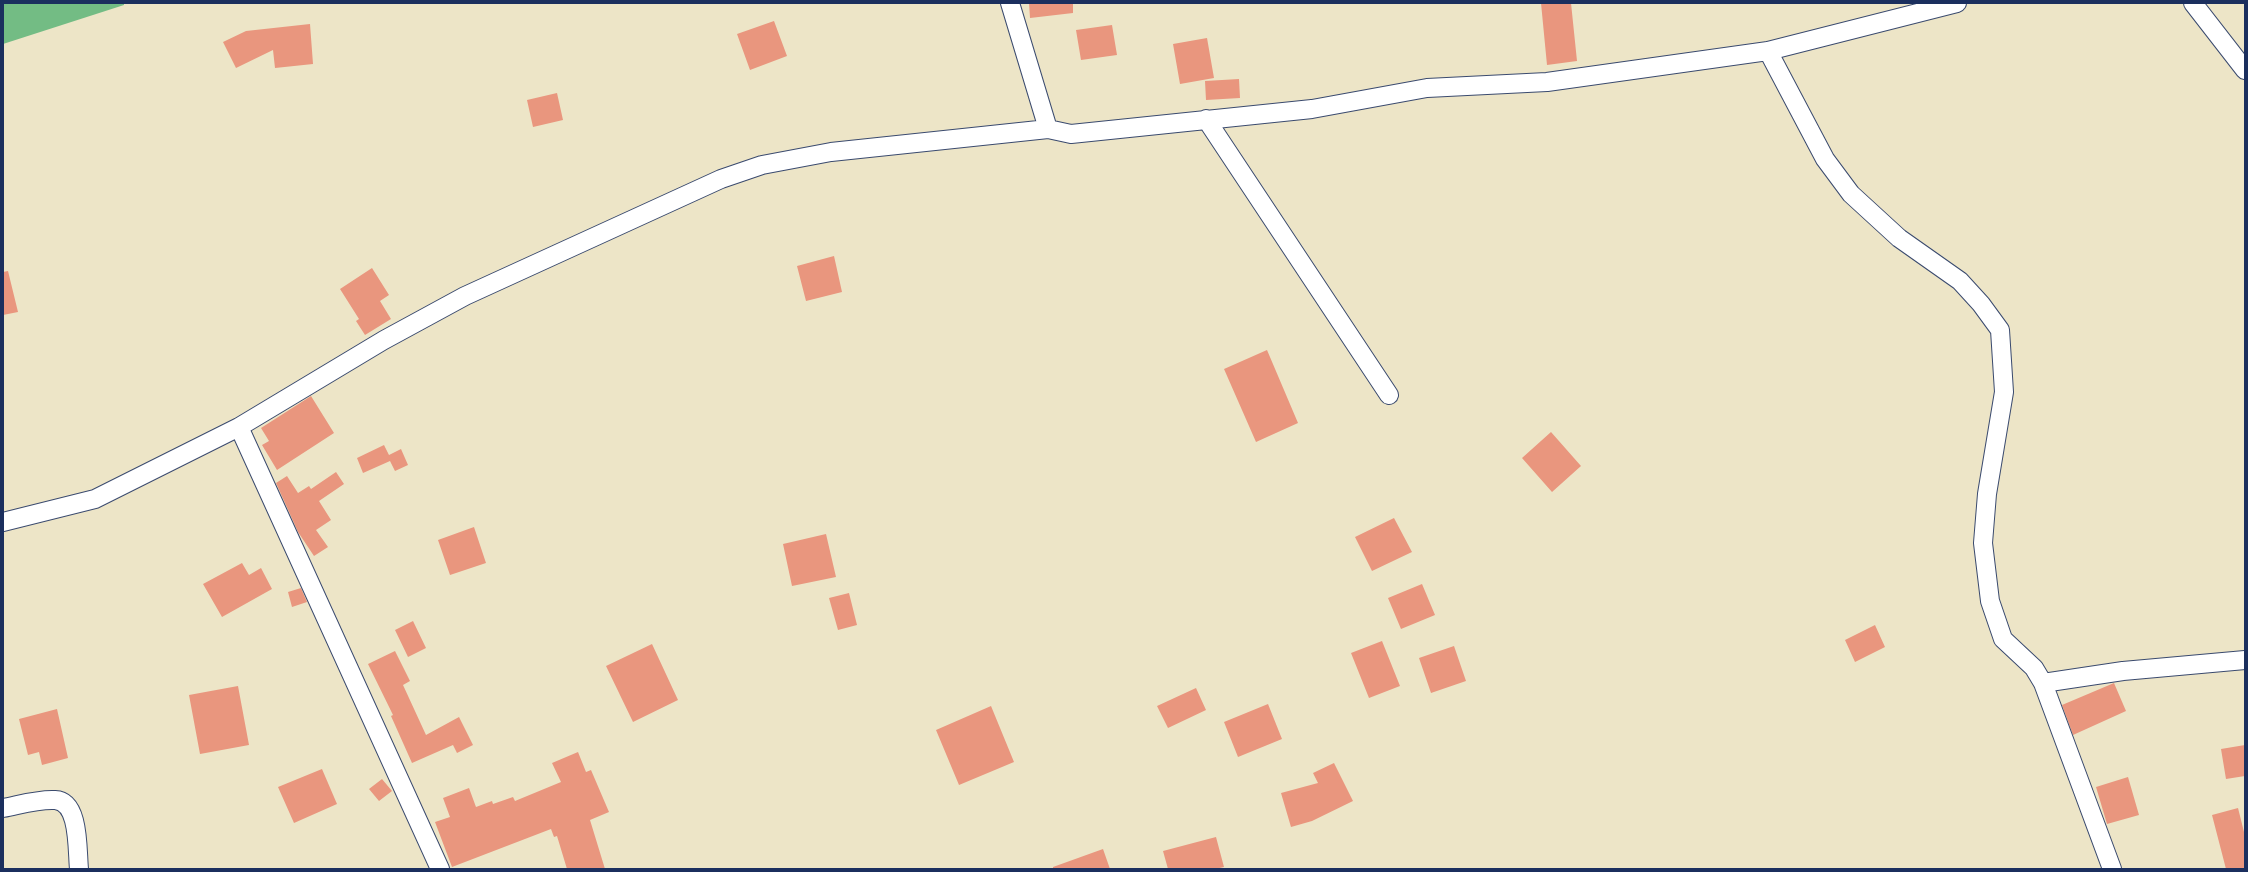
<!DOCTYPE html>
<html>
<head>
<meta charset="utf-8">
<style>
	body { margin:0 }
	#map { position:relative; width:2248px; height:872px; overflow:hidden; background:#ede5c7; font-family:"Sorts Mill Goudy",serif }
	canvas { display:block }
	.frame { position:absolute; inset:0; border:4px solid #1b2f5e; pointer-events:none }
</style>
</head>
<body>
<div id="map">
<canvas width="2248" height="872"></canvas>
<div class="frame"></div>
</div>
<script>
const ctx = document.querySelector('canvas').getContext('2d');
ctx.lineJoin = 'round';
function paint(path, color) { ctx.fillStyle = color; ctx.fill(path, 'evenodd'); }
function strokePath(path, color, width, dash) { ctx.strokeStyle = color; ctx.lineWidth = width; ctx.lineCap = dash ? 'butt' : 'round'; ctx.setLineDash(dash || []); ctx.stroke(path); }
const forest = new Path2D(`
	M 3,3 L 124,3 L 124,5 L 3,44 Z`);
const building = new Path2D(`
	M 1029,3 L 1073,3 L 1073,13 L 1030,18 Z
	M 1541,3 L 1571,3 L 1577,61 L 1547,65 Z
	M 774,21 L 787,56 L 750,70 L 737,34 Z
	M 310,24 L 313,64 L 275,68 L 273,50 L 236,68 L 223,42 L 246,31 Z
	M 1112,25 L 1117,55 L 1081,60 L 1076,30 Z
	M 1207,38 L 1214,78 L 1180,84 L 1173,44 Z
	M 1239,79 L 1240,98 L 1206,100 L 1205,81 Z
	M 557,93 L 563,120 L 533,127 L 527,100 Z
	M 834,256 L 842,292 L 806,301 L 797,266 Z
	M 372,268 L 389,295 L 380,301 L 391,319 L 365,335 L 356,321 L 359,319 L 340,289 Z
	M 8,271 L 18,312 L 3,315 L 3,272 Z
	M 1267,350 L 1298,423 L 1256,442 L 1224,369 Z
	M 311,396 L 334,433 L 277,470 L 262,445 L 269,441 L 261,428 Z
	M 1551,432 L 1581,466 L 1552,492 L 1522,458 Z
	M 384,445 L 389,455 L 401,449 L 408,465 L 395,471 L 390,461 L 363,473 L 357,458 Z
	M 336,472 L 344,484 L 319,501 L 331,520 L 316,530 L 328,547 L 314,556 L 298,532 L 276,483 L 287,476 L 298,493 L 309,486 L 311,489 Z
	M 1394,518 L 1412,552 L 1372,571 L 1355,537 Z
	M 474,527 L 486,563 L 450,575 L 438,540 Z
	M 826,534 L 836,577 L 792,586 L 783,544 Z
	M 242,563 L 249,575 L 261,568 L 272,589 L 222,617 L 203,584 Z
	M 1422,584 L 1435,615 L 1401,629 L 1388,598 Z
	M 301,588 L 307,602 L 292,607 L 288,592 Z
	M 849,593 L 857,625 L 838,630 L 829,598 Z
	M 413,621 L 426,648 L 408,657 L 395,630 Z
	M 1875,625 L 1885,647 L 1855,662 L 1845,640 Z
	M 1382,641 L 1400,686 L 1369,698 L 1351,653 Z
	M 652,644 L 678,700 L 633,722 L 606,666 Z
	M 1454,646 L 1466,681 L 1431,693 L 1419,658 Z
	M 395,651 L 410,681 L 403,685 L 426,735 L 459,717 L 473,745 L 457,753 L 453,745 L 412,763 L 391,716 L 393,715 L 368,664 Z
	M 2114,683 L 2126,711 L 2073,735 L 2062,705 Z
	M 238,686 L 249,745 L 200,754 L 189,695 Z
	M 1196,688 L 1206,710 L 1168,728 L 1157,706 Z
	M 1268,704 L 1282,739 L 1238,757 L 1224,722 Z
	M 991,706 L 1014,762 L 959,785 L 936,730 Z
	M 57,709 L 68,758 L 42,765 L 39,752 L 28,755 L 19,719 Z
	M 2245,745 L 2245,776 L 2226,779 L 2221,749 Z
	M 578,752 L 586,772 L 591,770 L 609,812 L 590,820 L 605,869 L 567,869 L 557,836 L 554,837 L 551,829 L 452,867 L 435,822 L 450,817 L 443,798 L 469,788 L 476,807 L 492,801 L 493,804 L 513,797 L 515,801 L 561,782 L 552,763 Z
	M 1334,763 L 1353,801 L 1312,821 L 1291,827 L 1281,793 L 1318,783 L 1313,773 Z
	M 322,769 L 337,804 L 294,823 L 278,787 Z
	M 2128,777 L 2139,815 L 2107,824 L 2096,787 Z
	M 382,779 L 392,791 L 379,801 L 369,789 Z
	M 2238,808 L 2245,836 L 2245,869 L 2226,869 L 2212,815 Z
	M 1216,837 L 1224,867 L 1215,869 L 1168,869 L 1163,851 Z
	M 1103,849 L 1110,869 L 1053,869 L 1053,867 Z`);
const minor = new Path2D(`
	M 1010,3 L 1048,129
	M 2193,3 L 2245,70
	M 1768,51 L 1825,159 L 1851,194 L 1899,238 L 1960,281 L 1981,304 L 2000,330 L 2004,392 L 1987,494 L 1983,543 L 1990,601 L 2003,639 L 2034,668 L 2043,683 L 2112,869
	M 1206,119 L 1389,395
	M 3,522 L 95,499 L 239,427
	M 2043,683 L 2123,671 L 2245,660
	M 3,808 C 19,805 38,799 55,800 C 80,801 77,850 79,869
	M 440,869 L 239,427 L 384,340 L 465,296 L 721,179 L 762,165 L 831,152 L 1048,129 L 1071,134 L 1312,109 L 1427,88 L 1547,82 L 1768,51 L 1957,3`);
paint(forest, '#73bc84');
paint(building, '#e9967e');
strokePath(minor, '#3a4a6e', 20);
strokePath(minor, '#fff', 18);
</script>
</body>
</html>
